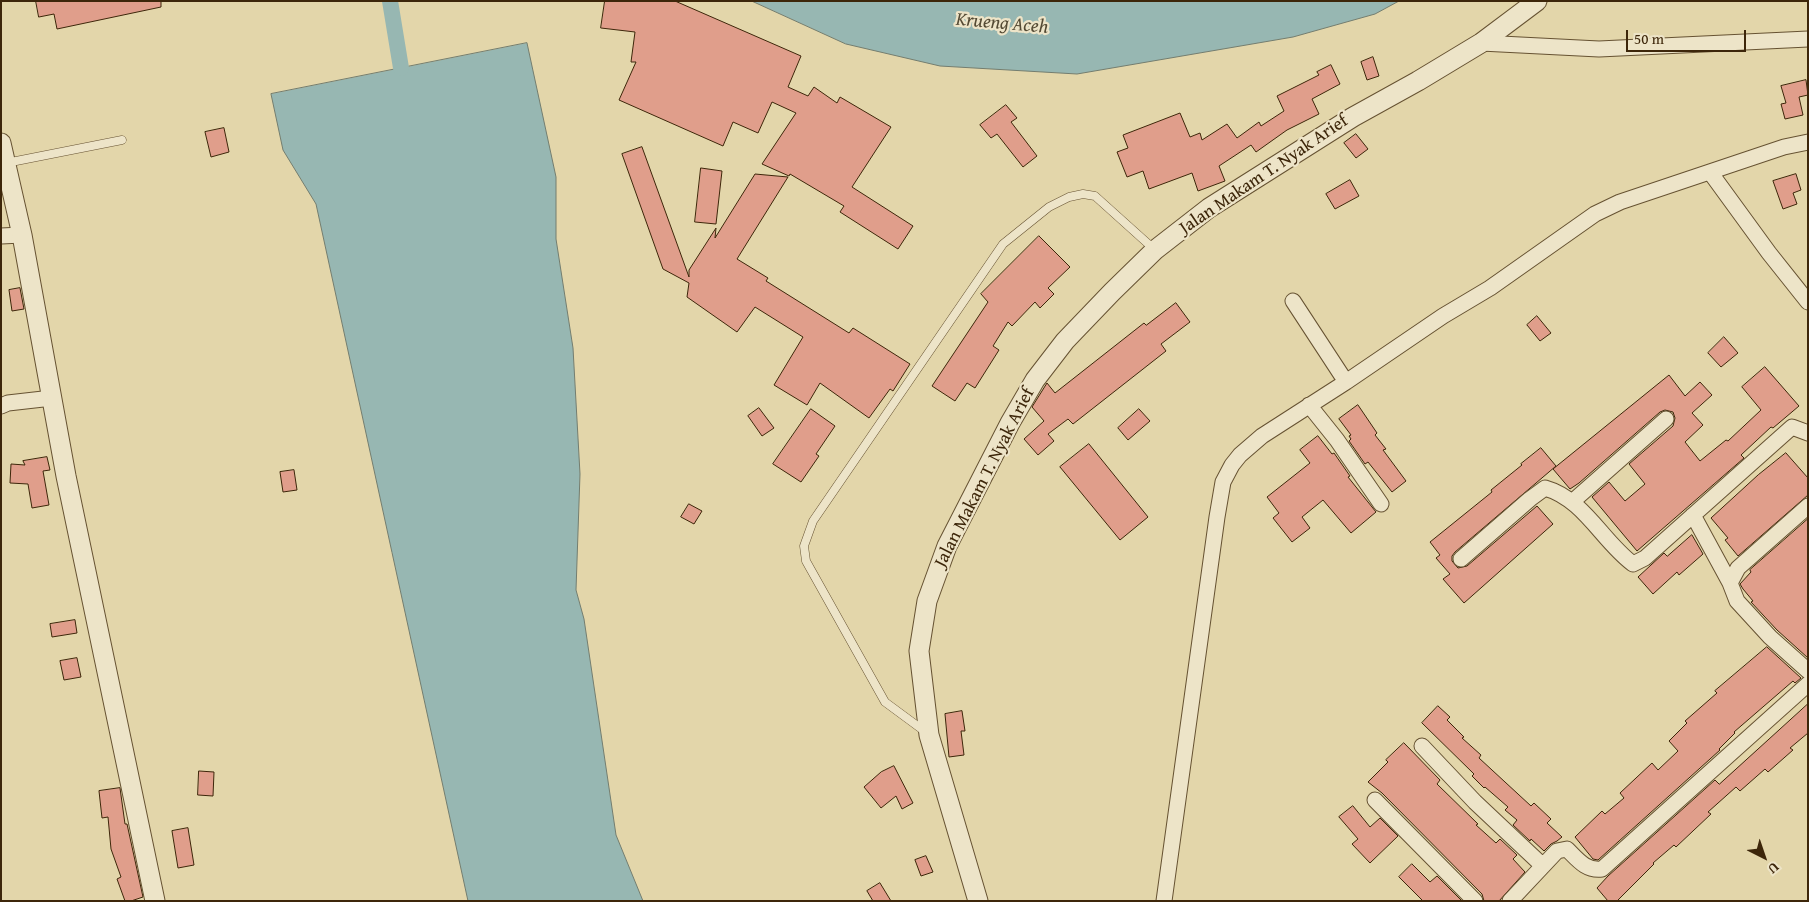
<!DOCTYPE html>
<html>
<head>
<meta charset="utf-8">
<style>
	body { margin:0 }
	#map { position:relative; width:1809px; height:902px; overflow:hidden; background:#e3d6aa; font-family:"Gentium Book Plus",serif }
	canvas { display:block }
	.frame { position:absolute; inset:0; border:2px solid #3d260a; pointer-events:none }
	.north { position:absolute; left:1739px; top:832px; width:50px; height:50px; -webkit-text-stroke:4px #ede4c8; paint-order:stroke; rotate:139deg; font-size:14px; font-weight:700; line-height:20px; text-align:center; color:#3d260a }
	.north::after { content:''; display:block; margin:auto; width:18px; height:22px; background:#3d260a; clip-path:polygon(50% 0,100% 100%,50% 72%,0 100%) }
	.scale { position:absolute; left:1626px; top:30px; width:120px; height:22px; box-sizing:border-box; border:2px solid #3d260a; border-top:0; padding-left:6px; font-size:15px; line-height:18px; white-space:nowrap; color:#3d260a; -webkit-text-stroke:4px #ede4c8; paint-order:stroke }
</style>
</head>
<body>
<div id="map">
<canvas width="1809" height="902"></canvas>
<div class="frame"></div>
<div class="north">U</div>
<div class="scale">50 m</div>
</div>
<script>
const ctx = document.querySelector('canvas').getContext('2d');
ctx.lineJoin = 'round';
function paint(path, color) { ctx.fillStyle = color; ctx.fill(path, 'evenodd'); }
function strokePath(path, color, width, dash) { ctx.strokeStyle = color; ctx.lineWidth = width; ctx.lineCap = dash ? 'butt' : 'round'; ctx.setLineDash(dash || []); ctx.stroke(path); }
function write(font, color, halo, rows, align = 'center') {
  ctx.font = font + ' "Gentium Book Plus",serif'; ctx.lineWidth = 4.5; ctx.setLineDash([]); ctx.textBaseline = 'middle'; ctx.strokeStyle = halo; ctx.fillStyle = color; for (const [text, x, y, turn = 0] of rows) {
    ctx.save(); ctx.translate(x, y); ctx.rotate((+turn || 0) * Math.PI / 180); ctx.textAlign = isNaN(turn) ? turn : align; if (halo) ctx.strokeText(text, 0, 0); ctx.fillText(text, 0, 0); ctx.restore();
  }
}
const water = new Path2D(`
	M 752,1 L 1399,1 L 1375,14 L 1293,37 L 1077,74 L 940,66 L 846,44 Z
	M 527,43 L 556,177 L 556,239 L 573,348 L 580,474 L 576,590 L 584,619 L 616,835 L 643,901 L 468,901 L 316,204 L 283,150 L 271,94 Z`);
const canal = new Path2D(`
	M 390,1 L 401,68`);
const building = new Path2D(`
	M 36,1 L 161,1 L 161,7 L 57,29 L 54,14 L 39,17 Z
	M 605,1 L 675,1 L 801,56 L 788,87 L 808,96 L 814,87 L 837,103 L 840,97 L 891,127 L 852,187 L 913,226 L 898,249 L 840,212 L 844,206 L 790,174 L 789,176 L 762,164 L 796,113 L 772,102 L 758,133 L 733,122 L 723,146 L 619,100 L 636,62 L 631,62 L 635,32 L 601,28 Z
	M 1373,57 L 1379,76 L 1367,80 L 1361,62 Z
	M 1331,65 L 1340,84 L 1312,99 L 1319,114 L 1287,130 L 1256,152 L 1251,145 L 1219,166 L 1225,181 L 1198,191 L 1192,173 L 1149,189 L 1143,171 L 1127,177 L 1117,152 L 1128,148 L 1123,135 L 1180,113 L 1190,137 L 1200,133 L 1202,140 L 1227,124 L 1237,138 L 1259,122 L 1261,126 L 1284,111 L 1277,96 L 1319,75 L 1317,72 Z
	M 1806,80 L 1808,95 L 1799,97 L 1803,115 L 1785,119 L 1781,104 L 1786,103 L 1781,86 Z
	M 1006,105 L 1017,118 L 1011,122 L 1037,156 L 1023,167 L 997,134 L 991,138 L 980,125 Z
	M 224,128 L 229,152 L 211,157 L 205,132 Z
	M 1356,134 L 1368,149 L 1356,158 L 1344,143 Z
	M 642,147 L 689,277 L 689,270 L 716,228 L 715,238 L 755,174 L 788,177 L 737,259 L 768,278 L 766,281 L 849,333 L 853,328 L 910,364 L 893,391 L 890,389 L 869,418 L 820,383 L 807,405 L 774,385 L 803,337 L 755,307 L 737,332 L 687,297 L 689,283 L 663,269 L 622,154 Z
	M 701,168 L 722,171 L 716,224 L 695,222 Z
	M 1796,174 L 1801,190 L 1793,193 L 1797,204 L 1783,209 L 1773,181 Z
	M 1350,180 L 1359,196 L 1335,209 L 1326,194 Z
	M 1039,236 L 1070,267 L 1048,288 L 1054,294 L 1040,308 L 1035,302 L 1012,326 L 1008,322 L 993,346 L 999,350 L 975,388 L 967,383 L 955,401 L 932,386 L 988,302 L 981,294 Z
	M 20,288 L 24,309 L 12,311 L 9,290 Z
	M 1176,303 L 1190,322 L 1161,344 L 1166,351 L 1073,424 L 1068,419 L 1048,434 L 1054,441 L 1038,455 L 1024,439 L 1044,421 L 1032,407 L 1047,383 L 1055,393 L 1144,323 L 1146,325 Z
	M 1537,316 L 1551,333 L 1540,341 L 1527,325 Z
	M 1724,337 L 1738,353 L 1721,367 L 1708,353 Z
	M 1765,367 L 1799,406 L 1773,428 L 1771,427 L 1741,455 L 1744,458 L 1637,551 L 1592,497 L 1609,482 L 1625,501 L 1645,484 L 1629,464 L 1673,426 L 1675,418 L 1673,412 L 1665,410 L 1660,412 L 1579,483 L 1570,489 L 1553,469 L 1669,375 L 1685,396 L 1700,382 L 1712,395 L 1692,413 L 1703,425 L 1685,442 L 1700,461 L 1726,440 L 1728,441 L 1761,410 L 1742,387 Z
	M 1358,405 L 1377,433 L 1375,435 L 1386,449 L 1383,450 L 1406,481 L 1392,492 L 1368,462 L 1365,464 L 1349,441 L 1351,439 L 1349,436 L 1351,435 L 1339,419 Z
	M 759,408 L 774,428 L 762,436 L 748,416 Z
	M 811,409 L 835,426 L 816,454 L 819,456 L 801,482 L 773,464 Z
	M 1139,409 L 1150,421 L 1128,440 L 1118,428 Z
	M 1318,436 L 1332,454 L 1334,453 L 1350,476 L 1348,477 L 1376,512 L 1351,533 L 1323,500 L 1302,517 L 1310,528 L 1292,542 L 1273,518 L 1279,513 L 1267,497 L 1310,463 L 1300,450 Z
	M 1089,444 L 1148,517 L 1120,540 L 1060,467 Z
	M 1541,448 L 1556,466 L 1455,552 L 1452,556 L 1452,561 L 1458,568 L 1467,566 L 1537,506 L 1553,524 L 1464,603 L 1443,579 L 1450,574 L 1436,558 L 1440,555 L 1430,542 L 1492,492 L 1491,490 L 1522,465 L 1521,464 Z
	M 1786,453 L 1808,478 L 1808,495 L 1738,556 L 1725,540 L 1728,538 L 1711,518 L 1758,475 Z
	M 47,457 L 50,470 L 43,471 L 49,505 L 32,508 L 28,484 L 10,483 L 11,464 L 25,465 L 23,461 Z
	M 294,470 L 297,490 L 283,492 L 280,472 Z
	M 689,504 L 702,511 L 694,524 L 681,517 Z
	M 1808,519 L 1808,658 L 1777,630 L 1751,602 L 1753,601 L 1743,589 L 1740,584 L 1751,572 L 1750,570 Z
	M 1692,535 L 1703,554 L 1679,575 L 1677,572 L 1653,594 L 1638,577 L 1664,553 L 1667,556 Z
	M 75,620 L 77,633 L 52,637 L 50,624 Z
	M 1767,647 L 1801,678 L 1795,683 L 1793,681 L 1734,732 L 1735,733 L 1719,749 L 1720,750 L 1598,860 L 1593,859 L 1575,837 L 1602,811 L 1605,814 L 1624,798 L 1620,793 L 1652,763 L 1658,770 L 1678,751 L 1669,741 L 1687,723 L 1685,721 L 1717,693 L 1715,691 Z
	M 77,658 L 81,677 L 64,680 L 60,661 Z
	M 1808,704 L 1808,733 L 1790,748 L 1793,750 L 1768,772 L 1765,769 L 1740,791 L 1736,787 L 1708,812 L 1711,814 L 1676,847 L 1674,845 L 1653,863 L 1654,864 L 1617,901 L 1608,901 L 1597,888 L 1608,876 L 1715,780 L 1719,784 Z
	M 1438,706 L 1450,717 L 1447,720 L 1464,737 L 1462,738 L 1481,755 L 1479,758 L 1531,806 L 1534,803 L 1551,819 L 1547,823 L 1562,837 L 1557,841 L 1551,844 L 1544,851 L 1531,839 L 1530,841 L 1513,825 L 1517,820 L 1505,810 L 1508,807 L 1485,787 L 1484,788 L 1472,776 L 1474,774 L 1422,723 Z
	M 962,711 L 965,731 L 961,731 L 964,755 L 949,757 L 945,714 Z
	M 1404,743 L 1440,780 L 1437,784 L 1478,824 L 1476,825 L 1496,843 L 1500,839 L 1517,855 L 1513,859 L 1525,872 L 1499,901 L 1484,901 L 1482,894 L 1382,793 L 1368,782 L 1388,762 L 1386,760 Z
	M 894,766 L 913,803 L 902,809 L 896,796 L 881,808 L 864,787 L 881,772 Z
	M 199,771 L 214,772 L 213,796 L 198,795 Z
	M 120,788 L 125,824 L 127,824 L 143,897 L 131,901 L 125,901 L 117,879 L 121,877 L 111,849 L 108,817 L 102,818 L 99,791 Z
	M 1353,806 L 1370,827 L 1380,818 L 1398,836 L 1370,863 L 1352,844 L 1358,839 L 1339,817 Z
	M 188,828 L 194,865 L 178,868 L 172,831 Z
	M 926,856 L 933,872 L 921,876 L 915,860 Z
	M 1412,864 L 1430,882 L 1437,876 L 1462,901 L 1423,901 L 1399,877 Z
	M 880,883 L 891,901 L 873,901 L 867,891 Z`);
const service = new Path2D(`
	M 6,163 L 122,140
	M 927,733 L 885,702 L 806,561 L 804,546 L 813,521 L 1003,244 L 1049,207 L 1069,197 L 1083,194 L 1095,196 L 1155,250`);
const minor = new Path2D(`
	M 1481,43 L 1599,49 L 1808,39
	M 1710,172 L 1769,253 L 1808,302
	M 1,236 L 22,235
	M 1293,301 L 1346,382
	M 1309,405 L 1337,440 L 1381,504
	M 1,406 L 8,403 L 52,398
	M 1572,502 L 1666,419
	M 1808,506 L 1738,568 L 1730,583 L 1737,601 L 1770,637 L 1808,671
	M 1693,515 L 1730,583
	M 1461,559 L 1530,499 L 1545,488 C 1584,499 1602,541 1633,564 L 1645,558 L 1792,427 L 1808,433
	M 1422,746 L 1475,802 L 1543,866
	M 1375,800 L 1475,901
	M 1164,901 L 1217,517 L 1223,482 L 1232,465 L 1240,455 L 1262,436 L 1346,382 L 1443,316 L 1490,288 L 1595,214 L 1620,202 L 1784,147 L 1808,142
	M 1510,901 L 1557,851 L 1567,849 C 1578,860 1586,871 1602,869 L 1808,684`);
const tertiary = new Path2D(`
	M 1,143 L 22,235 L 66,476 L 155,901
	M 978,901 L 929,735 L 919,651 L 927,601 L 947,546 L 1010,423 L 1035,380 L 1065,341 L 1112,292 L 1155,250 L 1209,208 L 1353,117 L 1418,81 L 1481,43 L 1537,1`);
const streetNames = [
	["Jalan Makam T. Nyak Arief",1264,175,-34],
	["Jalan Makam T. Nyak Arief",985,478,-63]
];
const waterNames = [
	["Krueng Aceh",1002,24,5]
];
paint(water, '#97b7b2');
strokePath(water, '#737d6f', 1);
strokePath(canal, '#97b7b2', 16);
paint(building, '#e09e8b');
strokePath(building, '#3d260a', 1);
strokePath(service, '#665232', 9);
strokePath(minor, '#665232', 17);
strokePath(tertiary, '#665232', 21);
strokePath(service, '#ede4c8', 8);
strokePath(minor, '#ede4c8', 15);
strokePath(tertiary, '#ede4c8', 19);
write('18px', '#3d260a', '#ede4c8', streetNames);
write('italic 19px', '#544a34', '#ede4c8', waterNames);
</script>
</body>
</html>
